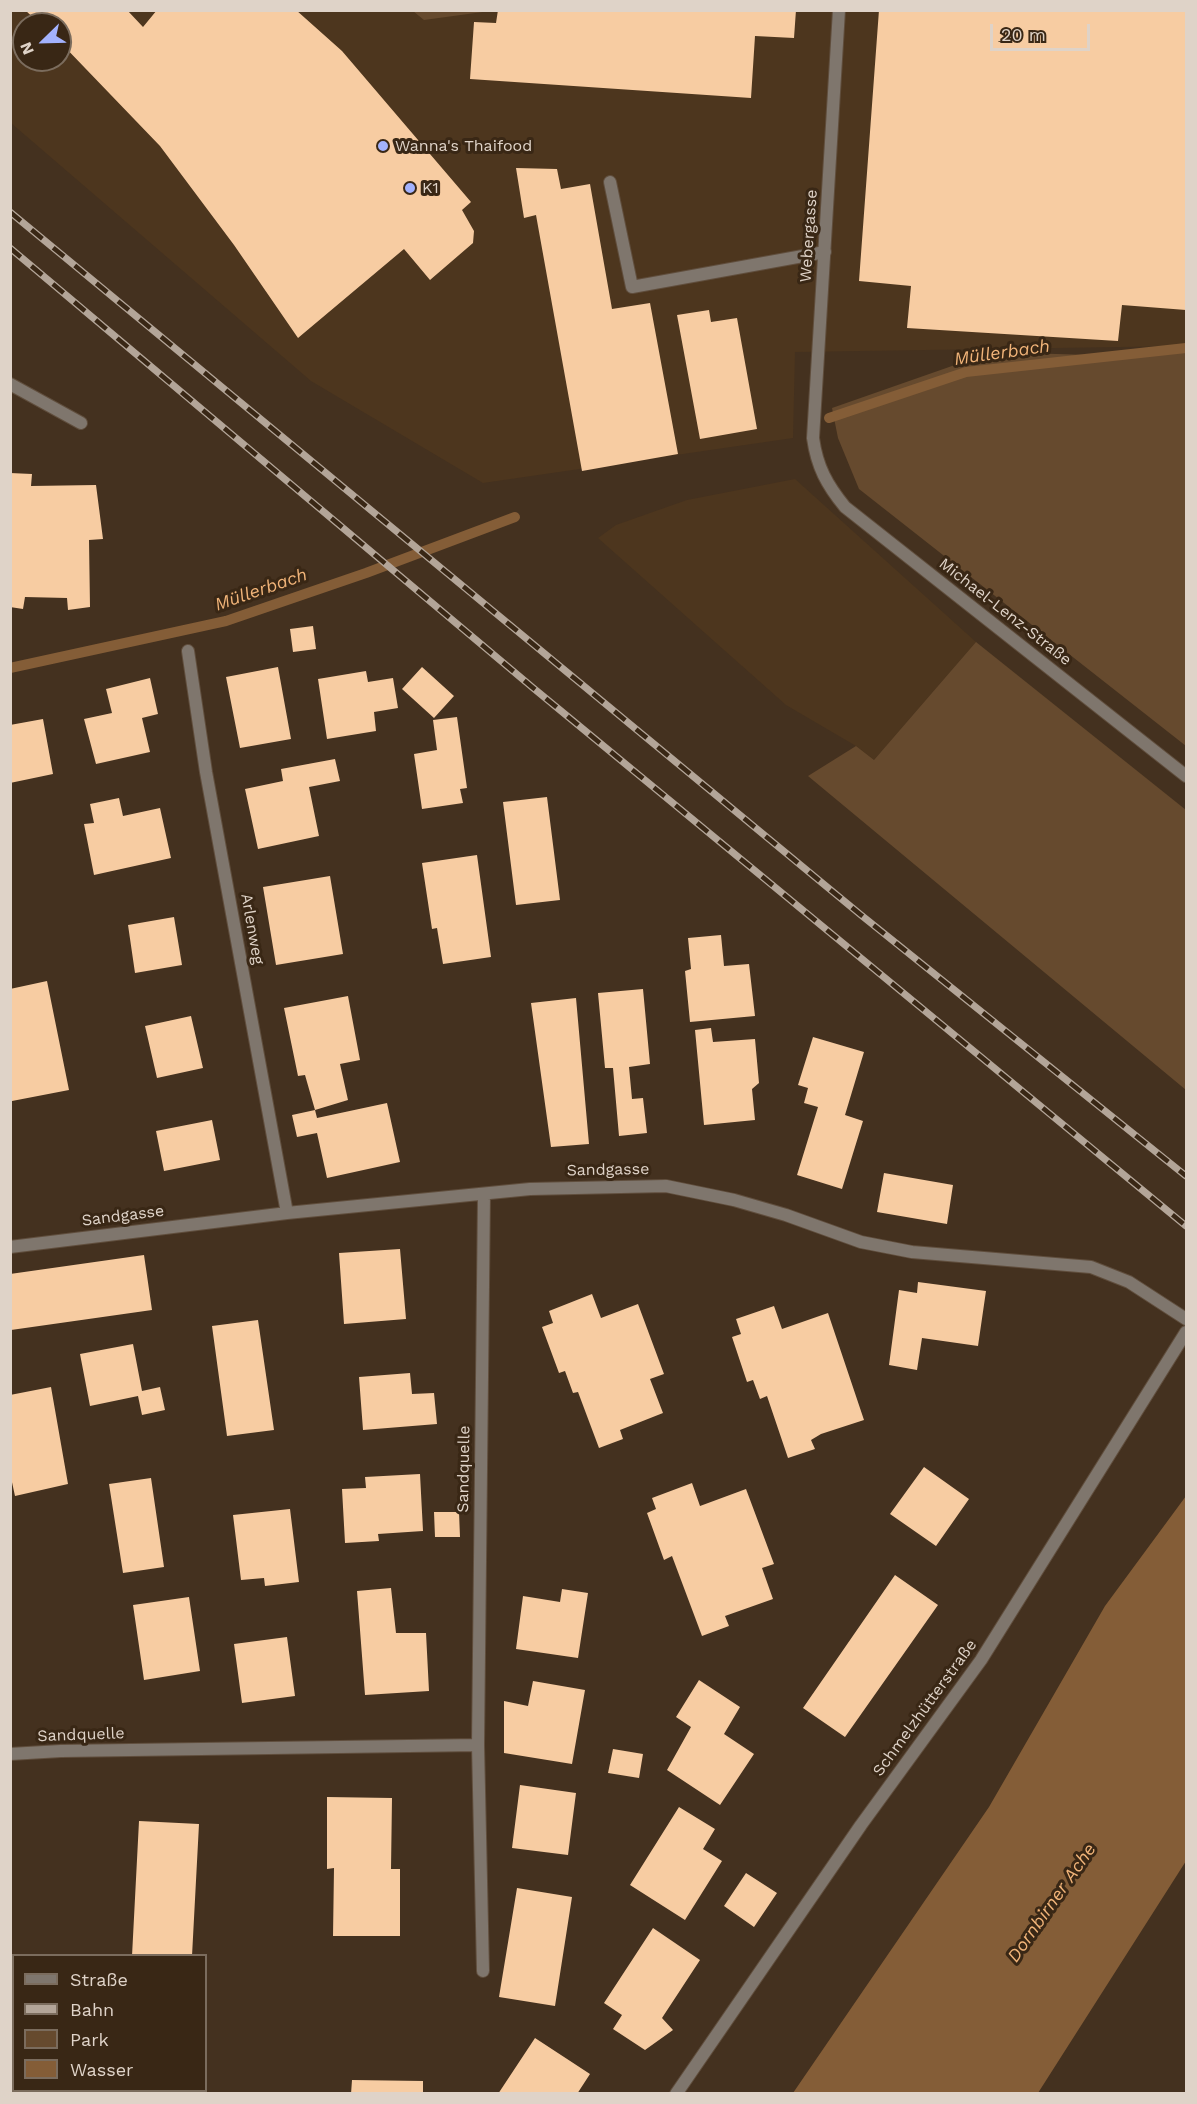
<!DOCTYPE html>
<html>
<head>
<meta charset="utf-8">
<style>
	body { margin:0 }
	#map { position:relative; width:1197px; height:2104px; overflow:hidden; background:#44311f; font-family:"Work Sans",sans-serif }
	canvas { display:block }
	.frame { position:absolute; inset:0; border:12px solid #dfd3c8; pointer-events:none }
	.legend { position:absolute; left:12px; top:1954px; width:195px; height:138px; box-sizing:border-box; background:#392715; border:2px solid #7b6c5d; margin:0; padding:8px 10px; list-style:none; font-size:18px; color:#dfd3c8 }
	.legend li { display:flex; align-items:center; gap:12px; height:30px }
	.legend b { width:30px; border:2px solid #7b6c5d }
	.north { position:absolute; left:12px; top:12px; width:60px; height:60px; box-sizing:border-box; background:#392715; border:2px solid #7b6c5d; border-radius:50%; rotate:247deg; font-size:16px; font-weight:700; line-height:24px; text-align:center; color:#dfd3c8 }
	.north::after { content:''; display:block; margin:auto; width:21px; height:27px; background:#a3b2fd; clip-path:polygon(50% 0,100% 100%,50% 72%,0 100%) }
	.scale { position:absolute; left:990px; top:24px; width:100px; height:27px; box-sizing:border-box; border:3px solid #dfd3c8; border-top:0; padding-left:8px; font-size:18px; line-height:21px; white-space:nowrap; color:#dfd3c8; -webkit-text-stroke:4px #392715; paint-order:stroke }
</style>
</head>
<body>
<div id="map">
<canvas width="1197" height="2104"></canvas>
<div class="frame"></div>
<ul class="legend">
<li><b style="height:8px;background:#7f766d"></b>Straße</li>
<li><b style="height:8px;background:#b3a598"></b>Bahn</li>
<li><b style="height:16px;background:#664a2e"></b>Park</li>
<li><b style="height:16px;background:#845d37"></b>Wasser</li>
</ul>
<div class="north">N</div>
<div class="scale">20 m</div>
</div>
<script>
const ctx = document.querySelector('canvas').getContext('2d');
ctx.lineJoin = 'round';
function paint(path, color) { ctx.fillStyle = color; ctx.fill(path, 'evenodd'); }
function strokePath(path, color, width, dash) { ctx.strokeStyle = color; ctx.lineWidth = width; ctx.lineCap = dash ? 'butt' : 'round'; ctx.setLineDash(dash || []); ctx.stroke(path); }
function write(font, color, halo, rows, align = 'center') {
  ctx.font = font + ' "Work Sans",sans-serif'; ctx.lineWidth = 6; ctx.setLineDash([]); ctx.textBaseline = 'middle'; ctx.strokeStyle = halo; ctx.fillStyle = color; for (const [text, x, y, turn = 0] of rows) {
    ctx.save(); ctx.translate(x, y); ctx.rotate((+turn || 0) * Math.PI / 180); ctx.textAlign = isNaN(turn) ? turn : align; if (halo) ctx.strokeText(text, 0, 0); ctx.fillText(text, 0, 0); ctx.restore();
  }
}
const built = new Path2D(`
	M 11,11 L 1186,11 L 1186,346 L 795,352 L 793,438 L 483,483 L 311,381 L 11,123 ZM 24,24 L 60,24 L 60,60 L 24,60 Z
	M 795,479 L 976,642 L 874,760 L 856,746 L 786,705 L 598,538 L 616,525 L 687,500 Z`);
const green = new Path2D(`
	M 413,11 L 490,11 L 424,20 Z
	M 1186,346 L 1186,746 L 859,489 L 838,438 L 832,408 L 992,352 L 1122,356 Z
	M 976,642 L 1186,810 L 1186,1090 L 808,776 L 856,746 L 874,760 Z`);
const water = new Path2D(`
	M 1186,1496 L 1186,1861 L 1038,2093 L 793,2093 L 989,1807 L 1105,1606 Z`);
const stream = new Path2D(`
	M 829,418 L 966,372 L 1186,348
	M 10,668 L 226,621 L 366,573 L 515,517`);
const building = new Path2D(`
	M 25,10 L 127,10 L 143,27 L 157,10 L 296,10 L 342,51 L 471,202 L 462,210 L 474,231 L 473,243 L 430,280 L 404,249 L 298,338 L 234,245 L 160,146 L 60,42 L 60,24 L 40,24 Z
	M 498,10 L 796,10 L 794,38 L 755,36 L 751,98 L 470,79 L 474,22 L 496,23 Z
	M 879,10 L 1186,10 L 1186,310 L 1122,305 L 1118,341 L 907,328 L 911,286 L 859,281 Z
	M 516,168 L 557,169 L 561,189 L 590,184 L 612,309 L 650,303 L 678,454 L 582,471 L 536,215 L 524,218 Z
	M 709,310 L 711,322 L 737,318 L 757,429 L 700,439 L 677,315 Z
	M 10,473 L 32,474 L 31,486 L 96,485 L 103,539 L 89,540 L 90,607 L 68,610 L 67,598 L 25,597 L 23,609 L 10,607 Z
	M 313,626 L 316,649 L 293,652 L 290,629 Z
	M 278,667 L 291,739 L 240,748 L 226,677 Z
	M 422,667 L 454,696 L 434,718 L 402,689 Z
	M 366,671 L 368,682 L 393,678 L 398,708 L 374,712 L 376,731 L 327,739 L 318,679 Z
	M 150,678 L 158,714 L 142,718 L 150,752 L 96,764 L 84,719 L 112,713 L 106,689 Z
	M 457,717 L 467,788 L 460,789 L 463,803 L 422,809 L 414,754 L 437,750 L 433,720 Z
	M 43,719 L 53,774 L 10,783 L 10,725 Z
	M 335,759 L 340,781 L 309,787 L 319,836 L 258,849 L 245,789 L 283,781 L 281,769 Z
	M 547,797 L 560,900 L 516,905 L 503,802 Z
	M 119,798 L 123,816 L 160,808 L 171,858 L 94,875 L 84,824 L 94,823 L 90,804 Z
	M 477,855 L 491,957 L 443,964 L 437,928 L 432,929 L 422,863 Z
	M 330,876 L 343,954 L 276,965 L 263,887 Z
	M 174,917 L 182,965 L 135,973 L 128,925 Z
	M 721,935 L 724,966 L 749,964 L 755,1016 L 690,1022 L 685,971 L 691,969 L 688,938 Z
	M 47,981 L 69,1090 L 12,1101 L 10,989 Z
	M 643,989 L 650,1064 L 629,1067 L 632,1099 L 643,1098 L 647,1133 L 619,1136 L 613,1068 L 605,1068 L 598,993 Z
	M 348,996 L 360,1060 L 340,1064 L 348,1100 L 315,1110 L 305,1075 L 298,1076 L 284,1008 Z
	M 576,998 L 589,1144 L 551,1147 L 531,1003 Z
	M 191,1016 L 203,1068 L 157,1078 L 145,1026 Z
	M 711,1028 L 713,1042 L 755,1039 L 759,1083 L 752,1089 L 755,1120 L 704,1125 L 695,1030 Z
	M 813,1037 L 864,1052 L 845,1115 L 863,1121 L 842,1189 L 797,1175 L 818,1107 L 804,1103 L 808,1088 L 798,1085 Z
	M 387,1103 L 400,1162 L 327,1178 L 317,1133 L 297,1137 L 292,1115 L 315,1110 L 317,1118 Z
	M 212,1120 L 220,1160 L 164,1171 L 156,1131 Z
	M 884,1173 L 953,1185 L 947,1224 L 877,1212 Z
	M 400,1249 L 406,1319 L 344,1324 L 339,1253 Z
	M 144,1255 L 152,1310 L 11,1330 L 10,1274 Z
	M 918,1282 L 986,1291 L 978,1346 L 922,1338 L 917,1370 L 889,1365 L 899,1290 L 917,1293 Z
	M 592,1294 L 601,1318 L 638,1304 L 664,1374 L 650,1379 L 663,1413 L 620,1430 L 623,1439 L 599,1448 L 578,1392 L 573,1393 L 565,1371 L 559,1373 L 542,1327 L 553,1323 L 549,1311 Z
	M 774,1306 L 782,1329 L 828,1313 L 864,1420 L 821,1434 L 811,1440 L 815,1449 L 788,1458 L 767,1396 L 760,1399 L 753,1380 L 747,1382 L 732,1337 L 741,1334 L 736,1319 Z
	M 258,1320 L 274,1430 L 227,1436 L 212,1326 Z
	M 133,1344 L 142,1391 L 160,1387 L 165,1410 L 142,1415 L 138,1396 L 90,1406 L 80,1354 Z
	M 410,1373 L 412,1394 L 434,1393 L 437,1424 L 363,1430 L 359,1377 Z
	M 51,1387 L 68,1484 L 15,1496 L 10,1473 L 10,1395 Z
	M 924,1467 L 969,1499 L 936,1546 L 890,1514 Z
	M 420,1474 L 423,1531 L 378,1534 L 379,1541 L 345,1543 L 342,1489 L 366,1488 L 365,1477 Z
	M 151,1478 L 164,1567 L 123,1573 L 109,1484 Z
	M 692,1483 L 700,1506 L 746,1489 L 774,1564 L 762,1568 L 773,1599 L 725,1616 L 729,1626 L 702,1636 L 672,1556 L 664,1560 L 647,1513 L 656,1509 L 652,1498 Z
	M 290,1509 L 299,1582 L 265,1586 L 264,1578 L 241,1580 L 233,1515 Z
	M 434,1512 L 459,1512 L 460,1537 L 435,1537 Z
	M 895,1575 L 938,1605 L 845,1737 L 803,1708 Z
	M 391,1588 L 396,1633 L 426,1633 L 429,1691 L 365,1695 L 357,1591 Z
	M 562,1589 L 588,1593 L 578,1658 L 516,1649 L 523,1596 L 560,1602 Z
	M 189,1597 L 200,1671 L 144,1680 L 133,1605 Z
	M 287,1637 L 295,1696 L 242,1703 L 234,1644 Z
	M 699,1680 L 740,1707 L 724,1734 L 754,1754 L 720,1805 L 667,1770 L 691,1727 L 676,1717 Z
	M 533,1681 L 585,1690 L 572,1764 L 504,1753 L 504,1701 L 528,1706 Z
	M 613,1749 L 643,1754 L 639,1778 L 608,1773 Z
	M 520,1785 L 576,1793 L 568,1855 L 512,1848 Z
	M 327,1797 L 392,1798 L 391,1869 L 400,1869 L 400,1936 L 333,1936 L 334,1868 L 327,1869 Z
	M 679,1807 L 715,1829 L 703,1849 L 722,1861 L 685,1920 L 630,1885 Z
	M 139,1821 L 199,1824 L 192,1956 L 132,1956 Z
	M 746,1873 L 777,1893 L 754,1927 L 724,1906 Z
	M 517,1888 L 572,1897 L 555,2006 L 499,1997 Z
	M 653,1928 L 700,1960 L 662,2018 L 673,2030 L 645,2050 L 613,2029 L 622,2015 L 604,2003 Z
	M 10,2036 L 14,2036 L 14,2092 L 10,2092 Z
	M 535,2038 L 590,2074 L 577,2094 L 498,2094 Z
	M 352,2080 L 423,2081 L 423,2094 L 351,2094 Z
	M 124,2091 L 182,2091 L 182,2094 L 124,2094 Z`);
const service = new Path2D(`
	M 610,182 L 632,287 L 825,252`);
const minor = new Path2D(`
	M 839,10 L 813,438 C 817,467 827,485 845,507 L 1186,776
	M 10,384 L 81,423
	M 188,651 L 206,772 L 287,1213
	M 10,1247 L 287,1213 L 530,1189 L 666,1186 L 734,1200 L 786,1215 L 861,1242 L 912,1252 L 1091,1267 L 1129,1282 L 1186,1319
	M 10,1754 L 61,1751 L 478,1745
	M 483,1971 L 478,1745 L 484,1194
	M 676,2094 L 861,1825 L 981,1660 L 1186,1332`);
const rail = new Path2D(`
	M 10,212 L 861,915 L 1186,1176
	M 10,248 L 532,687 L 1186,1226`);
const markers = [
	[383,146,6,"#a3b2fd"],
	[410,188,6,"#a3b2fd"]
];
const poiNames = [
	["Wanna's Thaifood",395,146],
	["K1",422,188]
];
const streetNames = [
	["Webergasse",809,236,-86],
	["Michael-Lenz-Straße",1005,612,38],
	["Arlenweg",252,929,80],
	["Sandgasse",608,1170,-1],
	["Sandgasse",123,1216,-7],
	["Sandquelle",464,1469,-89],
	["Schmelzhütterstraße",925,1708,-54],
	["Sandquelle",81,1735,-2]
];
const waterNames = [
	["Müllerbach",1002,353,-8],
	["Müllerbach",261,590,-19],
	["Dornbirner Ache",1052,1903,-55]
];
paint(built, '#4d361e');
paint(green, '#664a2e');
paint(water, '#845d37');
strokePath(stream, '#845d37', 10);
paint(building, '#f7cca2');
strokePath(service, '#604e3d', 14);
strokePath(minor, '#604e3d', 14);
strokePath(service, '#7f766d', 12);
strokePath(minor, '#7f766d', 12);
strokePath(rail, '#b3a598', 7);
strokePath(rail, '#392715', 4.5, [14]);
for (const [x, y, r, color] of markers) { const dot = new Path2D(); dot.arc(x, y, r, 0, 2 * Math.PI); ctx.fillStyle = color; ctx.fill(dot); strokePath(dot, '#392715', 2); }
write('16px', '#dfd3c8', '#392715', poiNames, 'left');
write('16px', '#dfd3c8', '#392715', streetNames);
write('italic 18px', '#f1b479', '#392715', waterNames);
</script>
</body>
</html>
